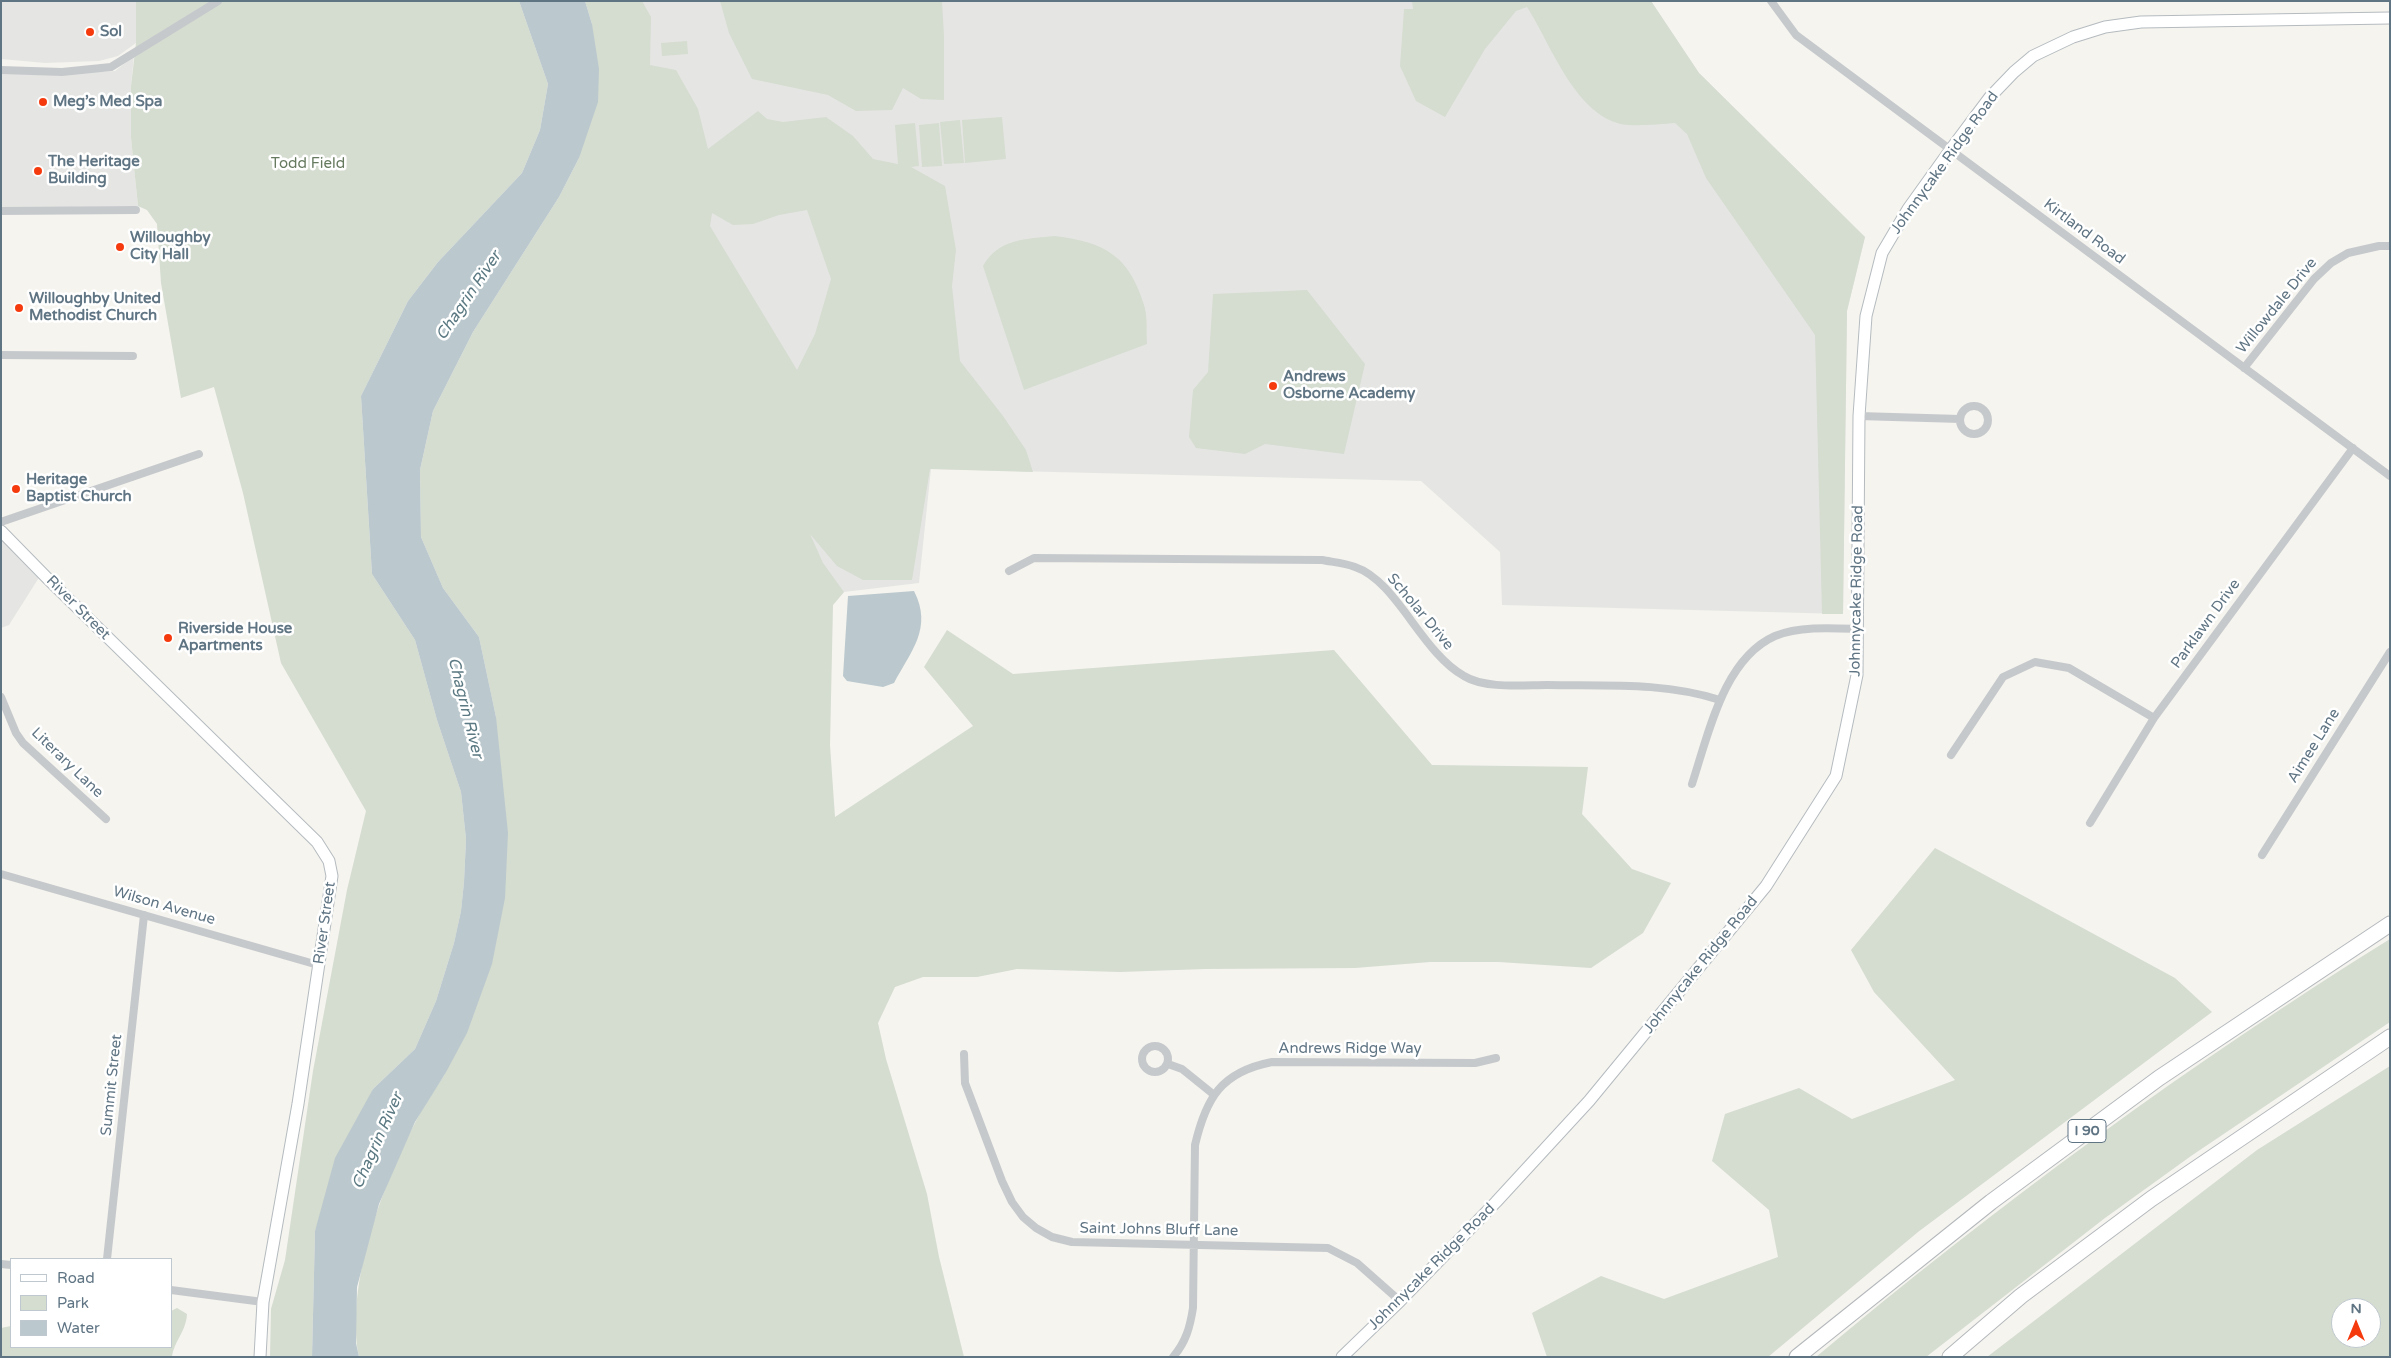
<!DOCTYPE html>
<html>
<head>
<meta charset="utf-8">
<style>
	body { margin:0 }
	#map { position:relative; width:2391px; height:1358px; overflow:hidden; background:#f5f4ef; font-family:"Varela Round",sans-serif }
	canvas { display:block }
	.frame { position:absolute; inset:0; border:2px solid #607584; pointer-events:none }
	.legend { position:absolute; left:10px; top:1258px; width:162px; height:90px; box-sizing:border-box; background:#fff; border:1px solid #bfc8ce; margin:0; padding:6px 9px; list-style:none; font-size:15px; color:#607584 }
	.legend li { display:flex; align-items:center; gap:10px; height:25px }
	.legend b { width:25px; border:1px solid #bfc8ce }
	.north { position:absolute; left:2331px; top:1298px; width:50px; height:50px; box-sizing:border-box; background:#fff; border:1px solid #bfc8ce; border-radius:50%; rotate:0deg; font-size:14px; font-weight:700; line-height:20px; text-align:center; color:#607584 }
	.north::after { content:''; display:block; margin:auto; width:18px; height:22px; background:#f53b0e; clip-path:polygon(50% 0,100% 100%,50% 72%,0 100%) }
</style>
</head>
<body>
<div id="map">
<canvas width="2391" height="1358"></canvas>
<div class="frame"></div>
<ul class="legend">
<li><b style="height:6px;background:#fff"></b>Road</li>
<li><b style="height:14px;background:#d5dcd0"></b>Park</li>
<li><b style="height:14px;background:#bbc8cd"></b>Water</li>
</ul>
<div class="north">N</div>
</div>
<script>
const ctx = document.querySelector('canvas').getContext('2d');
ctx.lineJoin = 'round';
function paint(path, color) { ctx.fillStyle = color; ctx.fill(path, 'evenodd'); }
function strokePath(path, color, width, dash) { ctx.strokeStyle = color; ctx.lineWidth = width; ctx.lineCap = dash ? 'butt' : 'round'; ctx.setLineDash(dash || []); ctx.stroke(path); }
function write(font, color, halo, rows, align = 'center') {
  ctx.font = font + ' "Varela Round",sans-serif'; ctx.lineWidth = 5; ctx.setLineDash([]); ctx.textBaseline = 'middle'; ctx.strokeStyle = halo; ctx.fillStyle = color; for (const [text, x, y, turn = 0] of rows) {
    ctx.save(); ctx.translate(x, y); ctx.rotate((+turn || 0) * Math.PI / 180); ctx.textAlign = isNaN(turn) ? turn : align; if (halo) ctx.strokeText(text, 0, 0); ctx.fillText(text, 0, 0); ctx.restore();
  }
}
const built = new Path2D(`
	M 1,1 L 136,1 L 136,43 L 118,56 L 99,61 L 45,63 L 1,59 Z
	M 622,1 L 1651,1 L 1699,73 L 1865,237 L 1847,311 L 1843,614 L 1502,605 L 1500,552 L 1421,481 L 931,469 L 919,583 L 844,592 L 820,620 Z
	M 134,56 L 131,86 L 131,138 L 138,206 L 1,208 L 1,72 L 73,73 L 115,71 Z
	M 1,534 L 40,576 L 9,625 L 1,628 Z`);
const green = new Path2D(`
	M 136,1 L 519,1 L 548,84 L 540,130 L 522,173 L 438,262 L 408,301 L 361,396 L 372,574 L 415,640 L 437,720 L 461,792 L 466,839 L 464,882 L 461,911 L 454,943 L 436,1001 L 415,1049 L 373,1089 L 315,1231 L 312,1357 L 270,1357 L 271,1309 L 285,1260 L 313,1071 L 347,890 L 366,811 L 281,663 L 243,493 L 214,387 L 181,398 L 161,283 L 157,224 L 147,210 L 138,206 L 131,138 L 131,86 L 136,43 Z
	M 585,1 L 642,1 L 651,17 L 650,65 L 676,70 L 698,109 L 708,149 L 758,111 L 767,119 L 783,122 L 826,117 L 853,136 L 873,159 L 898,164 L 895,125 L 915,123 L 919,166 L 911,167 L 945,186 L 956,250 L 952,286 L 960,361 L 1003,416 L 1026,450 L 1033,472 L 930,469 L 912,580 L 863,580 L 837,566 L 810,534 L 823,563 L 844,592 L 833,605 L 830,745 L 835,817 L 973,726 L 924,667 L 947,630 L 1013,674 L 1334,650 L 1432,765 L 1588,767 L 1582,814 L 1632,869 L 1671,883 L 1643,933 L 1591,968 L 1499,962 L 1430,962 L 1355,968 L 1205,969 L 1120,972 L 1017,969 L 977,977 L 923,977 L 895,987 L 878,1023 L 886,1059 L 927,1194 L 939,1257 L 964,1357 L 359,1357 C 345,1285 382,1186 415,1123 C 423,1106 435,1090 445,1074 L 496,717 L 479,637 L 443,588 L 421,537 L 420,470 L 433,411 L 473,332 L 559,197 L 579,158 L 592,24 ZM 807,210 L 831,279 L 815,334 L 797,370 L 710,226 L 712,213 L 733,225 L 753,224 L 779,215 Z
	M 720,1 L 942,1 L 944,36 L 944,100 L 921,99 L 903,88 L 892,110 L 856,111 L 828,95 L 752,79 L 729,33 Z
	M 1412,1 L 1651,1 L 1699,73 L 1865,237 L 1847,311 L 1843,614 L 1822,614 L 1815,335 L 1706,178 L 1687,134 L 1675,123 C 1660,124 1643,126 1628,125 C 1577,121 1551,44 1527,7 L 1516,11 L 1485,49 L 1445,117 L 1416,101 L 1400,66 L 1404,9 L 1413,9 Z
	M 687,41 L 688,54 L 662,56 L 661,43 Z
	M 1002,117 L 1006,159 L 965,163 L 962,120 Z
	M 960,120 L 964,163 L 944,164 L 940,122 Z
	M 939,123 L 942,166 L 922,167 L 919,125 Z
	M 1055,236 C 1105,242 1129,256 1144,305 C 1148,317 1146,332 1147,344 L 1024,390 L 983,266 C 999,238 1026,239 1055,236 Z
	M 1307,290 L 1365,364 L 1344,454 L 1265,444 L 1245,454 L 1196,448 L 1189,437 L 1193,390 L 1208,372 L 1213,294 Z
	M 1935,848 L 2175,978 L 2212,1012 L 1918,1232 L 1768,1357 L 1547,1357 L 1532,1313 L 1601,1276 L 1664,1299 L 1778,1257 L 1769,1210 L 1712,1161 L 1725,1114 L 1799,1088 L 1852,1119 L 1955,1080 L 1874,992 L 1851,950 Z
	M 2390,939 L 2390,1022 L 2191,1156 L 2105,1218 L 1926,1357 L 1816,1357 C 1997,1205 2189,1064 2390,939 Z
	M 2390,1066 L 2390,1357 L 1987,1357 L 2257,1150 ZM 2341,1308 L 2371,1308 L 2371,1338 L 2341,1338 Z
	M 177,1308 L 187,1314 C 186,1332 174,1341 172,1357 L 1,1356 L 1,1328 L 11,1326 L 11,1347 L 171,1347 L 171,1311 Z`);
const water = new Path2D(`
	M 519,1 L 585,1 L 592,24 L 599,69 L 598,102 L 579,158 L 559,197 L 473,332 L 433,411 L 420,470 L 421,537 L 443,588 L 479,637 L 496,717 L 508,833 L 505,898 L 492,964 L 467,1033 L 445,1074 L 415,1122 L 379,1204 L 357,1287 L 356,1343 L 359,1357 L 312,1357 L 315,1231 L 335,1158 L 373,1089 L 415,1049 L 436,1001 L 454,943 L 461,911 L 464,882 L 466,839 L 461,792 L 437,720 L 415,640 L 372,574 L 361,396 L 408,301 L 438,262 L 522,173 L 540,130 L 548,84 Z
	M 914,591 C 933,628 911,651 894,683 L 883,687 L 847,681 L 843,676 L 848,596 Z`);
const street = new Path2D(`
	M 1771,1 L 1796,35 L 2390,476
	M 1,70 L 62,72 L 111,67 L 218,1
	M 1,211 L 136,210
	M 1,355 L 133,356
	M 2244,368 L 2314,279 L 2331,263 L 2348,253 L 2379,246 L 2390,246
	M1960 420a14 14 0 1 1 28 0a14 14 0 1 1-28 0Z
	M 1859,416 L 1960,419
	M 1,522 L 199,454
	M 1009,571 L 1034,558 L 1322,560 C 1332,562 1345,563 1355,567 C 1397,581 1421,652 1464,676 C 1485,689 1523,685 1547,685 C 1606,686 1664,682 1720,700
	M 1,697 L 16,733 L 23,743 L 106,819
	M 1951,755 L 2003,677 L 2035,662 L 2069,668 L 2154,718
	M 1692,784 C 1708,736 1723,659 1775,636 C 1799,626 1832,628 1858,629
	M 2090,823 L 2154,718 L 2353,448
	M 2262,855 L 2390,652
	M 1,874 L 318,965
	M1142 1059a13 13 0 1 1 26 0a13 13 0 1 1-26 0Z
	M 964,1054 L 965,1083 L 1002,1181 L 1012,1202 L 1023,1217 L 1036,1228 L 1052,1237 L 1072,1242 L 1328,1248 L 1357,1263 L 1400,1301
	M 1168,1064 L 1182,1069 L 1213,1094
	M 107,1259 L 144,915
	M 1,1264 L 11,1265
	M 171,1290 L 263,1302
	M 1173,1357 C 1186,1342 1190,1327 1193,1308 L 1195,1145 C 1206,1098 1221,1072 1272,1062 L 1475,1063 L 1496,1058`);
const secondary = new Path2D(`
	M 1,531 L 49,580 L 317,842 L 329,861 L 332,876 L 298,1104 L 263,1302 L 260,1357
	M 1342,1357 L 1400,1301 L 1496,1202 L 1589,1101 L 1766,886 L 1836,776 L 1857,675 L 1859,416 L 1866,316 L 1882,253 L 1908,209 L 1951,149 L 1990,97 L 2014,72 L 2033,56 L 2073,37 L 2105,27 L 2141,22 L 2390,18`);
const highway = new Path2D(`
	M 1797,1357 L 1991,1202 L 2159,1078 L 2390,924
	M 1950,1357 L 2021,1296 L 2151,1199 L 2390,1037`);
const markers = [
	[90,32,5,"#f53b0e"],
	[43,102,5,"#f53b0e"],
	[38,171,5,"#f53b0e"],
	[120,247,5,"#f53b0e"],
	[19,308,5,"#f53b0e"],
	[1273,386,5,"#f53b0e"],
	[16,489,5,"#f53b0e"],
	[168,638,5,"#f53b0e"]
];
const shields = [
	[2087,1131,38]
];
const shieldNames = [
	["I 90",2087,1131]
];
const poiNames = [
	["Sol",100,32],
	["Meg’s Med Spa",53,102],
	["The Heritage",48,162],
	["Building",48,179],
	["Willoughby",130,238],
	["City Hall",130,255],
	["Willoughby United",29,299],
	["Methodist Church",29,316],
	["Andrews",1283,377],
	["Osborne Academy",1283,394],
	["Heritage",26,480],
	["Baptist Church",26,497],
	["Riverside House",178,629],
	["Apartments",178,646]
];
const streetNames = [
	["Johnnycake Ridge Road",1945,163,-54],
	["Kirtland Road",2084,232,37],
	["Willowdale Drive",2277,306,-51],
	["Johnnycake Ridge Road",1857,591,-89],
	["River Street",78,608,45],
	["Scholar Drive",1420,612,50],
	["Parklawn Drive",2206,624,-54],
	["Aimee Lane",2314,746,-58],
	["Literary Lane",67,763,44],
	["Wilson Avenue",164,906,16],
	["River Street",325,923,-82],
	["Johnnycake Ridge Road",1701,965,-51],
	["Andrews Ridge Way",1350,1049],
	["Summit Street",112,1085,-84],
	["Saint Johns Bluff Lane",1159,1230,1],
	["Johnnycake Ridge Road",1432,1267,-45]
];
const parkNames = [
	["Todd Field",308,164]
];
const waterNames = [
	["Chagrin River",469,296,-56],
	["Chagrin River",465,708,76],
	["Chagrin River",378,1141,-66]
];
paint(built, '#e5e6e3');
paint(green, '#d5dcd0');
paint(water, '#bbc8cd');
strokePath(secondary, '#b5bbbf', 13);
strokePath(highway, '#b5b9bc', 17);
strokePath(street, '#c6c9cc', 8);
strokePath(secondary, '#fff', 11);
strokePath(highway, '#fff', 15);
for (const [x, y, r, color] of markers) { const dot = new Path2D(); dot.arc(x, y, r, 0, 2 * Math.PI); ctx.fillStyle = color; ctx.fill(dot); strokePath(dot, '#fff', 2); }
for (const [x, y, w] of shields) { const box = new Path2D(); box.roundRect(x - w / 2, y - 11.5, w, 23, 4); ctx.fillStyle = '#fff'; ctx.fill(box); strokePath(box, '#607584', 1); }
write('bold 14px', '#607584', null, shieldNames);
write('bold 15px', '#607584', '#fff', poiNames, 'left');
write('15px', '#607584', '#fff', streetNames);
write('15px', '#667a5f', '#fff', parkNames);
write('italic 16px', '#5b7982', '#fff', waterNames);
</script>
</body>
</html>
